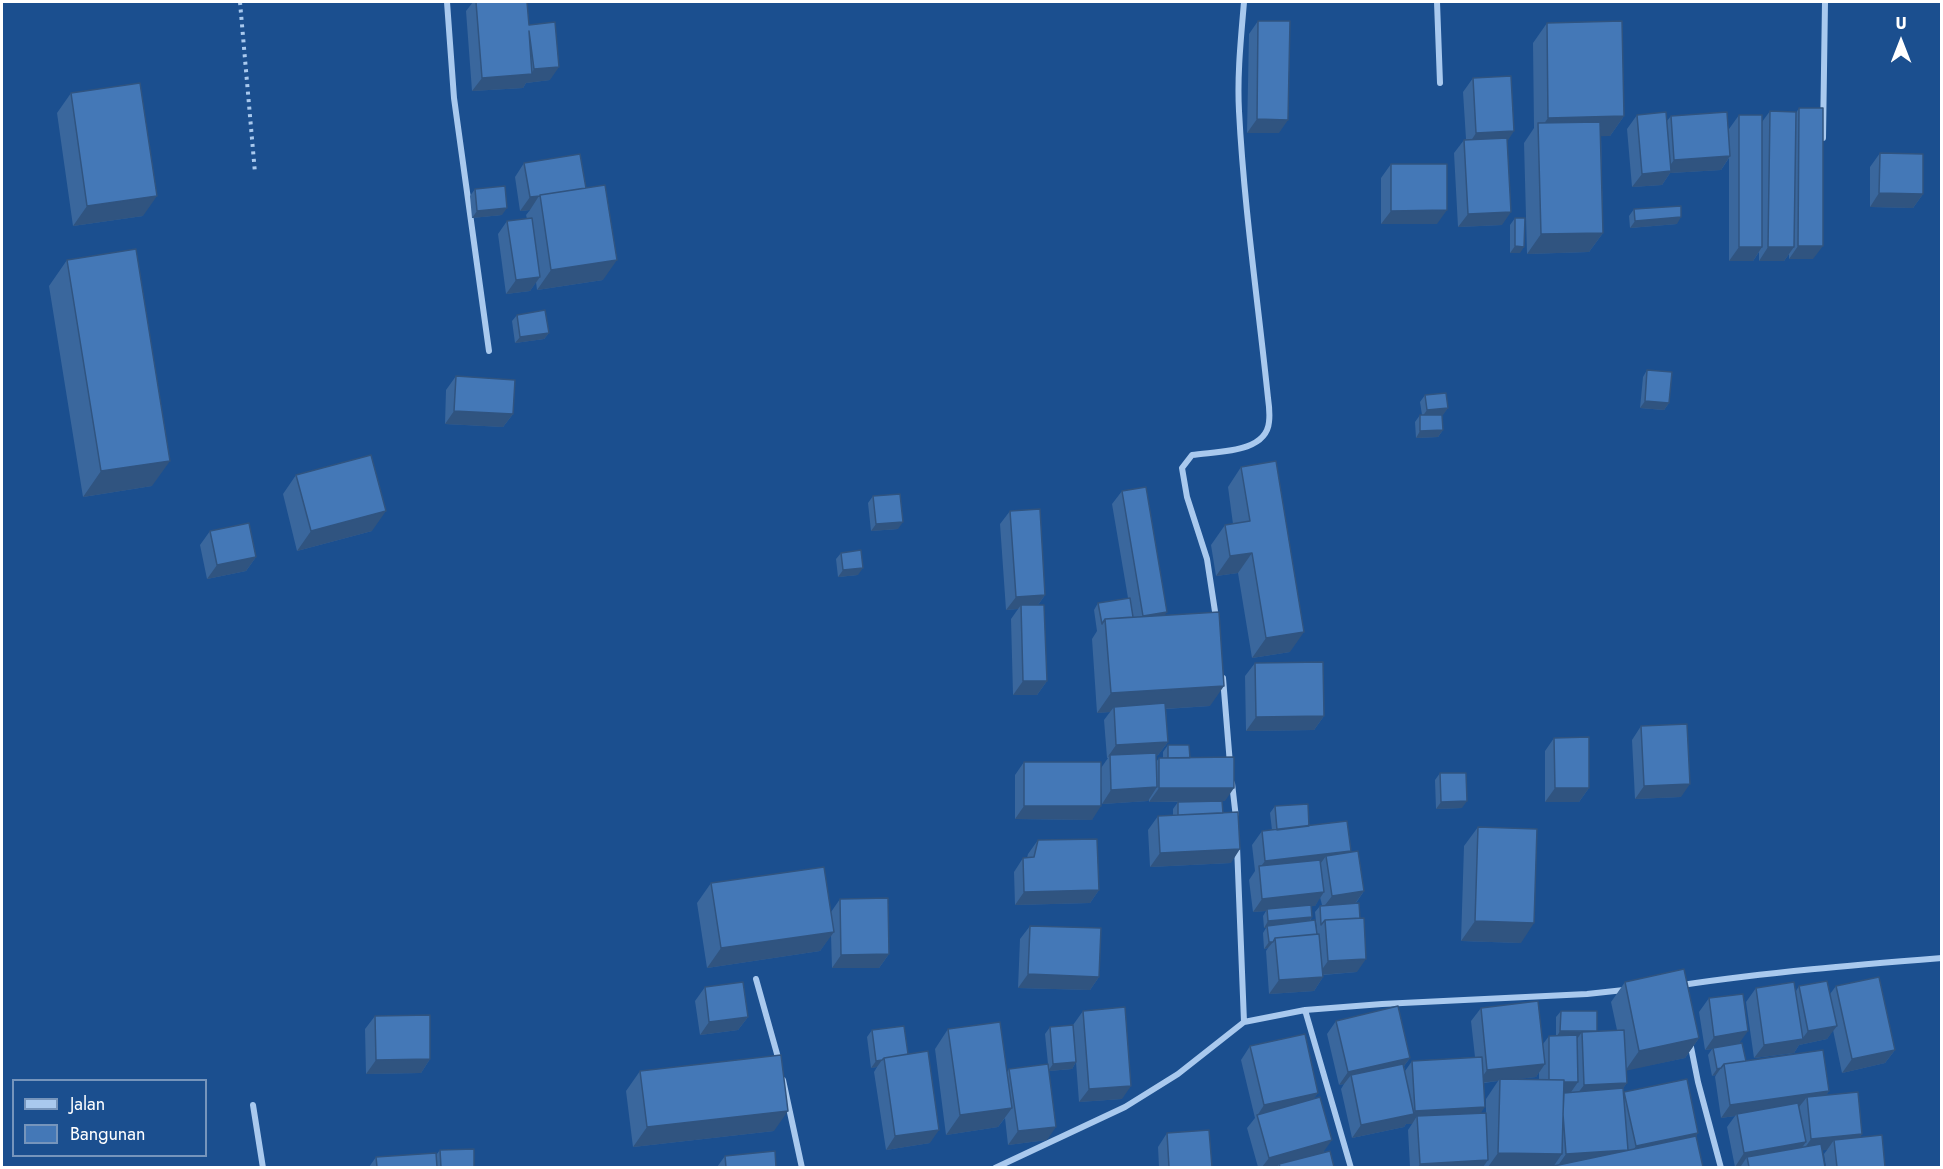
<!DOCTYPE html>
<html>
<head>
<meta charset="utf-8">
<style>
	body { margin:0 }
	#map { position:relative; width:1943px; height:1169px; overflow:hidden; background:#1b4f8f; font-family:Jost,sans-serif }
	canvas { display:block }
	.frame { position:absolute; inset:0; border:3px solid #fff; pointer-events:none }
	.legend { position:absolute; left:12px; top:1079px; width:195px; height:78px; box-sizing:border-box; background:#1b4f8f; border:2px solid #7695bc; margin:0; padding:8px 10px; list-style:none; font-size:18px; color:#fff }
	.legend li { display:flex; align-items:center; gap:12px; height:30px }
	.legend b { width:30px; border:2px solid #7695bc }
	.north { position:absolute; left:1871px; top:12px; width:60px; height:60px; -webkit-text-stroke:4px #1b4f8f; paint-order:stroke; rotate:0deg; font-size:16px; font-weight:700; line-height:24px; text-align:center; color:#fff }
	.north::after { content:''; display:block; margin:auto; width:21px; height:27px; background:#fff; clip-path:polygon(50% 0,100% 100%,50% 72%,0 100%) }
</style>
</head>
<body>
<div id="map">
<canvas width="1943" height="1169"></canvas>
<div class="frame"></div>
<ul class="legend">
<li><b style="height:8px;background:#a9c9ee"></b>Jalan</li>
<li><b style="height:16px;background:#4478b7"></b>Bangunan</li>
</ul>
<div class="north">U</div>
</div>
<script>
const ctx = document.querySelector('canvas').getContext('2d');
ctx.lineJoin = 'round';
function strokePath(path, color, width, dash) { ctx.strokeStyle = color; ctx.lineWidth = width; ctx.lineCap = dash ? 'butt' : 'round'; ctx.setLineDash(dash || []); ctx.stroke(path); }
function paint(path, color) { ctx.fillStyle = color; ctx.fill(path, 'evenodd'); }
const path = new Path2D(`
	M 240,2 L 255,173`);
const minor = new Path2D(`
	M 447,2 L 454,98 L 489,351
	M 1437,2 L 1440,83
	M 1823,138 L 1825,2
	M 1216,618 L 1207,559 L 1187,497 L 1182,468 L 1192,455 C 1215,451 1266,454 1269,422 C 1270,414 1269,405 1268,398 C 1258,302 1244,207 1239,111 C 1237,75 1241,38 1244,2
	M 1223,678 L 1230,764
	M 1232,783 L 1236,818
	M 1237,846 L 1244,1022
	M 756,979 L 779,1061
	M 1682,985 C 1768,972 1855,965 1942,958
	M 1305,1010 L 1351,1168
	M 1690,1042 L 1698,1082 L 1721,1168
	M 783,1080 L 802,1168
	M 253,1105 L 263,1168
	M 995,1168 L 1125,1107 L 1178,1074 L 1244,1022 L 1305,1010 L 1382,1004 L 1587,994 L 1624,990`);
const wall = new Path2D(`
	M 473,2 L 527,2 L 529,25 L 550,80 L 526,83 L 523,88 L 472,91 L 466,11 Z
	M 1258,21 L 1279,133 L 1247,133 L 1249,34 Z
	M 1547,23 L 1624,116 L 1610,136 L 1601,136 L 1603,233 L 1589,252 L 1527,254 L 1524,143 L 1534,128 L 1533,43 Z
	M 1473,78 L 1507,141 L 1502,225 L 1458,227 L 1454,153 L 1464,140 L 1466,139 L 1463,92 Z
	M 71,93 L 143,216 L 73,226 L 57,113 Z
	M 1799,108 L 1813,259 L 1789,259 L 1789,254 L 1784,261 L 1759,261 L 1759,252 L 1753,261 L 1729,261 L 1729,158 L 1721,170 L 1670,173 L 1662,185 L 1632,187 L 1627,129 L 1637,115 L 1666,122 L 1671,116 L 1729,138 L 1729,129 L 1739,115 L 1762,122 L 1770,111 L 1796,113 Z
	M 1880,153 L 1923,194 L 1913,208 L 1870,207 L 1870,167 Z
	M 524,163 L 603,280 L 537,290 L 536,282 L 530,291 L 506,294 L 498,234 L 507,221 L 527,219 L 526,215 L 530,210 L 520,211 L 515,177 Z
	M 1391,164 L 1437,224 L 1381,224 L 1381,178 Z
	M 475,189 L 502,215 L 472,218 L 470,196 Z
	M 1634,209 L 1677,224 L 1630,228 L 1629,216 Z
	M 1515,218 L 1520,253 L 1510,253 L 1510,225 Z
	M 67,260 L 152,486 L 83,497 L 49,286 Z
	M 517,315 L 549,333 L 544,339 L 515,343 L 512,321 Z
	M 1647,370 L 1669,403 L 1664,410 L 1640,408 L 1643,377 Z
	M 456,376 L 513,414 L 503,427 L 445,424 L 446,390 Z
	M 1425,395 L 1448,408 L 1442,415 L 1443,430 L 1438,437 L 1416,438 L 1415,422 L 1420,415 L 1422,415 L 1420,402 Z
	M 1241,467 L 1290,652 L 1252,658 L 1238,573 L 1216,576 L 1211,545 L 1225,525 L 1233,524 L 1228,487 Z
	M 296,475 L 372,531 L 297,551 L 283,494 Z
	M 1122,491 L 1165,615 L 1210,706 L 1166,709 L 1168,742 L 1158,755 L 1156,756 L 1156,762 L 1159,758 L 1163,758 L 1163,752 L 1168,745 L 1190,758 L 1225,801 L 1222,801 L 1223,813 L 1231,863 L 1150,867 L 1148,830 L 1158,816 L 1173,815 L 1173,809 L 1178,802 L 1149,802 L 1149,799 L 1148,801 L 1102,804 L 1101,785 L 1092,820 L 1015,819 L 1015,775 L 1024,762 L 1101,768 L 1108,758 L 1107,758 L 1104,720 L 1110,712 L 1097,713 L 1092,639 L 1097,631 L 1094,610 L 1098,603 L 1128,598 L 1112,504 Z
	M 873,496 L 898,529 L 871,531 L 868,503 Z
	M 1010,511 L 1045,595 L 1038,605 L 1047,681 L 1037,695 L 1013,695 L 1011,619 L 1018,609 L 1006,610 L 1000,524 Z
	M 210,531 L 256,557 L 246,571 L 207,579 L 200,545 Z
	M 841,553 L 858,575 L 838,577 L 836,559 Z
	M 1255,663 L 1324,716 L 1314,730 L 1246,731 L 1245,676 Z
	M 1641,726 L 1681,797 L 1635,799 L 1632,740 Z
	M 1554,738 L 1589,788 L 1579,802 L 1545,802 L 1545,751 Z
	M 1440,773 L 1462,808 L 1436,809 L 1435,780 Z
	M 1275,806 L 1351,851 L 1350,853 L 1364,891 L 1356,903 L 1357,972 L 1323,975 L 1323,977 L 1314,991 L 1269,994 L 1266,951 L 1268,948 L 1264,949 L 1263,933 L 1266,928 L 1264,928 L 1263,916 L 1266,911 L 1253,912 L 1249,880 L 1255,871 L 1252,845 L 1262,831 L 1272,830 L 1270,813 ZM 1320,897 L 1322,905 L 1320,906 L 1315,912 L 1317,931 L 1316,933 L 1310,921 L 1312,917 L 1311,906 L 1315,906 Z
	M 1478,827 L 1521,943 L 1461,941 L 1464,846 Z
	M 1038,840 L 1099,890 L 1090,903 L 1015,905 L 1014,872 L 1023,858 L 1027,858 L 1028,854 Z
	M 711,883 L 831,912 L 840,899 L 889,954 L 879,968 L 832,968 L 831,935 L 820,951 L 707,968 L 697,903 Z
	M 1030,926 L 1099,977 L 1090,990 L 1018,988 L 1020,939 Z
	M 1625,982 L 1699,1038 L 1685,1058 L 1626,1070 L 1627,1083 L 1623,1088 L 1624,1093 L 1624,1092 L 1698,1133 L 1696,1136 L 1703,1167 L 1485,1167 L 1485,1166 L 1483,1167 L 1410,1167 L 1408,1130 L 1412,1124 L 1406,1124 L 1404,1127 L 1352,1138 L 1341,1089 L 1344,1084 L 1339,1085 L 1327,1034 L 1336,1021 L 1410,1058 L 1404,1066 L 1405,1071 L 1412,1061 L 1475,1057 L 1471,1021 L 1481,1008 L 1543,1044 L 1549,1036 L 1556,1035 L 1556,1017 L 1561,1011 L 1597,1031 L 1617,1030 L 1611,1002 ZM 1539,1072 L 1539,1080 L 1517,1079 L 1536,1077 ZM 1498,1081 L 1486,1099 L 1486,1113 L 1481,1113 L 1484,1083 Z
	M 1799,986 L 1830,994 L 1836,986 L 1895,1050 L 1885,1063 L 1842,1073 L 1833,1030 L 1827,1039 L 1799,1045 L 1794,1053 L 1754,1058 L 1746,1002 L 1756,988 L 1796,991 Z
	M 705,987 L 748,1017 L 738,1030 L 700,1035 L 695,1001 Z
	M 1709,998 L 1740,1043 L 1746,1061 L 1829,1091 L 1826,1095 L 1862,1134 L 1860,1137 L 1885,1167 L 1826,1167 L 1824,1154 L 1827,1150 L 1822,1150 L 1825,1167 L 1739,1167 L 1741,1166 L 1735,1167 L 1727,1127 L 1735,1116 L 1721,1118 L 1715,1077 L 1716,1075 L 1712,1076 L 1708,1055 L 1712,1049 L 1705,1050 L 1699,1012 Z
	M 1083,1011 L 1122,1099 L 1079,1102 L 1076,1062 L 1072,1069 L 1049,1071 L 1047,1140 L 1008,1145 L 1005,1118 L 998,1127 L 946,1135 L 935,1049 L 948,1029 L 1007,1072 L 1009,1069 L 1048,1064 L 1045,1034 L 1050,1027 L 1075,1045 L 1073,1025 Z
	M 375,1016 L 430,1059 L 421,1073 L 366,1074 L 365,1029 Z
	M 872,1030 L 908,1054 L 930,1143 L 886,1150 L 874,1072 L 877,1067 L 871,1068 L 867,1037 Z
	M 1250,1046 L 1318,1093 L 1313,1099 L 1324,1152 L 1334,1167 L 1276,1167 L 1277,1167 L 1258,1167 L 1247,1128 L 1255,1118 L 1241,1060 Z
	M 640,1071 L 774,1131 L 633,1147 L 626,1091 Z
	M 1167,1133 L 1212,1167 L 1159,1167 L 1158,1147 Z
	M 440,1150 L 474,1167 L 369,1167 L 376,1157 L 436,1155 Z
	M 725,1156 L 776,1167 L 717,1167 Z`);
const shadedWall = new Path2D(`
	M 559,67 L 550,80 L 526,83 L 523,88 L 472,91 L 482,78 L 531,74 L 534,69 Z
	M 1624,116 L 1610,136 L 1538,138 L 1538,132 L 1548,118 Z
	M 1257,119 L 1288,120 L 1279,133 L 1247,133 Z
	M 1514,131 L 1505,145 L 1467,147 L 1476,133 Z
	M 1730,156 L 1721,170 L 1670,173 L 1662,185 L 1632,187 L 1642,174 L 1665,172 L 1674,160 Z
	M 1879,193 L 1923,194 L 1913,208 L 1870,207 Z
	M 157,196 L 143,216 L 73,226 L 87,206 Z
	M 539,196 L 530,210 L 520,211 L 530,197 Z
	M 507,208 L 502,215 L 472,218 L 477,211 Z
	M 1447,210 L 1437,224 L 1381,224 L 1391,211 Z
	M 1511,212 L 1502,225 L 1458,227 L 1468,214 Z
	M 1681,217 L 1677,224 L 1630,228 L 1635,221 Z
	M 1603,233 L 1589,252 L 1527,254 L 1541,234 Z
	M 1515,246 L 1524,247 L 1520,253 L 1510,253 Z
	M 1798,246 L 1823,246 L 1813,259 L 1789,259 Z
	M 1739,247 L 1762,247 L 1753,261 L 1729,261 Z
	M 1768,247 L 1794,247 L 1784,261 L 1759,261 Z
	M 617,260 L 603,280 L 537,290 L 551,270 Z
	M 540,277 L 530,291 L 506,294 L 516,280 Z
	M 549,333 L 544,339 L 515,343 L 520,337 Z
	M 1645,401 L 1669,403 L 1664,410 L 1640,408 Z
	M 1448,408 L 1443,415 L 1422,417 L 1427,410 Z
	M 454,411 L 513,414 L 503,427 L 445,424 Z
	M 1443,430 L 1438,437 L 1416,438 L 1420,431 Z
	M 170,461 L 152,486 L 83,497 L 101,471 Z
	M 386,511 L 372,531 L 297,551 L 311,531 Z
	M 903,522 L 898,529 L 871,531 L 876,524 Z
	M 1252,553 L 1238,573 L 1216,576 L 1230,556 Z
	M 256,557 L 246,571 L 207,579 L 217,565 Z
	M 863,568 L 858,575 L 838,577 L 843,570 Z
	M 1045,595 L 1035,609 L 1021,605 L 1018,609 L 1006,610 L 1016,597 Z
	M 1167,612 L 1157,626 L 1143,616 Z
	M 1304,632 L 1290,652 L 1252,658 L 1266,638 Z
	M 1023,681 L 1047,681 L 1037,695 L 1013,695 Z
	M 1224,686 L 1210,706 L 1114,712 L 1114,707 L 1110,712 L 1097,713 L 1111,693 Z
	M 1324,716 L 1314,730 L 1246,731 L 1256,717 Z
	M 1168,742 L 1158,755 L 1110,758 L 1110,755 L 1107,758 L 1116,745 Z
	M 1690,784 L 1681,797 L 1635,799 L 1644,786 Z
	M 1157,787 L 1148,801 L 1102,804 L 1111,790 Z
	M 1159,788 L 1234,788 L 1225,801 L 1149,802 Z
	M 1555,788 L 1589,788 L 1579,802 L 1545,802 Z
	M 1467,801 L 1462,808 L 1436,809 L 1441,802 Z
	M 1024,806 L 1101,806 L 1092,820 L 1015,819 Z
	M 1240,849 L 1231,863 L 1150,867 L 1160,853 Z
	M 1351,851 L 1341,864 L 1326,856 L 1318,867 L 1259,869 L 1265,861 Z
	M 1099,890 L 1090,903 L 1015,905 L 1024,892 Z
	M 1364,891 L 1354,905 L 1322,909 L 1332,896 Z
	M 1324,892 L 1315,906 L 1268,911 L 1267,909 L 1266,911 L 1253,912 L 1262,899 Z
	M 1312,917 L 1307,924 L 1267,926 L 1266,928 L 1264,928 L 1268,921 Z
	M 1475,921 L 1534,923 L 1521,943 L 1461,941 Z
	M 834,932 L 820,951 L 707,968 L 721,948 Z
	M 1269,942 L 1273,942 L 1268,948 L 1264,949 Z
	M 889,954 L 879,968 L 832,968 L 841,955 Z
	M 1366,959 L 1357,972 L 1318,975 L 1328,961 Z
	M 1028,974 L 1099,977 L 1090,990 L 1018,988 Z
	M 1323,977 L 1314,991 L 1269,994 L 1279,980 Z
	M 748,1017 L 738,1030 L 700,1035 L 709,1022 Z
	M 1837,1026 L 1827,1039 L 1799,1045 L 1794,1053 L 1754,1058 L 1764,1045 L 1802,1039 L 1808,1031 Z
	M 1560,1031 L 1582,1032 L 1577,1039 L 1556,1038 Z
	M 1748,1031 L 1738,1045 L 1705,1050 L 1714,1037 Z
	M 1699,1038 L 1685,1058 L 1625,1071 L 1639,1051 Z
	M 1895,1050 L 1885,1063 L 1842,1073 L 1852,1059 Z
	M 1410,1058 L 1400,1071 L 1351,1075 L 1344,1084 L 1339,1085 L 1348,1072 Z
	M 430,1059 L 421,1073 L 366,1074 L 376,1060 Z
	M 882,1060 L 877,1067 L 871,1068 L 876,1061 Z
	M 1076,1062 L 1072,1069 L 1048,1071 L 1053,1064 Z
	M 1545,1064 L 1536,1077 L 1500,1081 L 1500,1079 L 1498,1081 L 1478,1083 L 1487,1070 Z
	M 1721,1068 L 1716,1075 L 1712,1076 L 1717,1069 Z
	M 1549,1082 L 1578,1082 L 1569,1095 L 1562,1095 Z
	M 1627,1083 L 1617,1096 L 1574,1098 L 1584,1085 Z
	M 1131,1086 L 1122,1099 L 1079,1102 L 1089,1089 Z
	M 1829,1091 L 1820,1104 L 1807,1097 L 1799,1107 L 1737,1116 L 1737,1114 L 1735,1116 L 1721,1118 L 1730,1105 Z
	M 1318,1093 L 1308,1106 L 1257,1116 L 1264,1105 Z
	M 1485,1107 L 1476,1120 L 1417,1116 L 1412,1124 L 1406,1124 L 1404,1127 L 1352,1138 L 1361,1125 L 1412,1114 L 1415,1111 Z
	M 1012,1108 L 998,1127 L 946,1135 L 960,1115 Z
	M 788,1111 L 774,1131 L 633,1147 L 647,1127 Z
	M 1056,1127 L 1047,1140 L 1008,1145 L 1018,1131 Z
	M 939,1130 L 930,1143 L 886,1150 L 895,1136 Z
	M 1698,1133 L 1689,1146 L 1627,1160 L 1636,1146 Z
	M 1862,1134 L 1853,1147 L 1834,1140 L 1827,1150 L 1802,1152 L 1811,1139 Z
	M 1332,1140 L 1322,1154 L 1279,1164 L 1277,1167 L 1262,1167 L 1269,1158 Z
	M 1806,1142 L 1796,1156 L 1747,1157 L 1741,1166 L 1735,1167 L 1744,1153 Z
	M 1628,1150 L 1557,1167 L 1566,1154 Z
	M 1498,1153 L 1562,1154 L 1553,1167 L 1488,1167 Z
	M 1488,1160 L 1483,1167 L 1418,1167 L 1420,1164 Z`);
const building = new Path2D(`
	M 476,2 L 527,2 L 529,25 L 555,22 L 559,67 L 534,69 L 529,31 L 532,74 L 482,78 Z
	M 1258,21 L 1290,21 L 1288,120 L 1257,119 Z
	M 1622,21 L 1624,116 L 1548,118 L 1547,23 Z
	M 1511,76 L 1514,131 L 1476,133 L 1473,78 Z
	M 140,83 L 157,196 L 87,206 L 71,93 Z
	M 1799,108 L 1823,108 L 1823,246 L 1798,246 Z
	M 1770,111 L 1796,112 L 1794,247 L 1768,247 Z
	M 1666,112 L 1671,171 L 1642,174 L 1637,115 Z
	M 1727,112 L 1730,156 L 1674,160 L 1671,116 Z
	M 1739,115 L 1762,115 L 1762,247 L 1739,247 Z
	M 1600,122 L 1603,233 L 1541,234 L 1538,123 Z
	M 1507,138 L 1511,212 L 1468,214 L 1464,140 Z
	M 1880,153 L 1923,154 L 1923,194 L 1879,193 Z
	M 580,154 L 586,188 L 540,195 L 540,196 L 530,197 L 524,163 Z
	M 1391,164 L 1447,164 L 1447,210 L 1391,211 Z
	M 605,185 L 617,260 L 551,270 L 540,195 Z
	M 505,186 L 507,208 L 477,211 L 475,189 Z
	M 1681,206 L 1681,217 L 1635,221 L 1634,209 Z
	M 532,218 L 540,277 L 516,280 L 507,221 Z
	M 1515,218 L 1525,218 L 1524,247 L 1515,246 Z
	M 136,249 L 170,461 L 101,471 L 67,260 Z
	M 545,310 L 549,333 L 520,337 L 517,315 Z
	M 1647,370 L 1672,372 L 1669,403 L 1645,401 Z
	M 456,376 L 515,380 L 513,414 L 454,411 Z
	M 1446,393 L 1448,408 L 1427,410 L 1425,395 Z
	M 1420,415 L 1442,415 L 1443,430 L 1420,431 Z
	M 371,455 L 386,511 L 311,531 L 296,475 Z
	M 1276,461 L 1304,632 L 1266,638 L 1252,553 L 1230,556 L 1225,525 L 1250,521 L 1241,467 Z
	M 1146,487 L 1167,612 L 1143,616 L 1122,491 Z
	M 900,494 L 903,522 L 876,524 L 873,496 Z
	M 1040,509 L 1045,595 L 1016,597 L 1010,511 Z
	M 249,523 L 256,557 L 217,565 L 210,531 Z
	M 861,550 L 863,568 L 843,570 L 841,553 Z
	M 1130,598 L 1133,617 L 1105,619 L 1102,624 L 1098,603 Z
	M 1021,605 L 1044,605 L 1047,681 L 1023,681 Z
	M 1219,612 L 1224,686 L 1111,693 L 1105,619 Z
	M 1323,662 L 1324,716 L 1256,717 L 1255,663 Z
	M 1165,703 L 1168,742 L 1116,745 L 1114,707 Z
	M 1687,724 L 1690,784 L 1644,786 L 1641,726 Z
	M 1589,737 L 1589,788 L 1555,788 L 1554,738 Z
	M 1168,745 L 1189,745 L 1190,758 L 1168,758 Z
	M 1156,753 L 1157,787 L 1111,790 L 1110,755 Z
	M 1234,757 L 1234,788 L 1159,788 L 1159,758 Z
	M 1024,762 L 1101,762 L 1101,806 L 1024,806 Z
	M 1440,773 L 1466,773 L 1467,801 L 1441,802 Z
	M 1222,801 L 1223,813 L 1178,815 L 1178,802 Z
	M 1308,804 L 1309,826 L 1277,830 L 1275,806 Z
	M 1238,812 L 1240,849 L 1160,853 L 1158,816 Z
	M 1347,821 L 1351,851 L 1265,861 L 1262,831 Z
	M 1478,827 L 1537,829 L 1534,923 L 1475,921 Z
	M 1097,839 L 1099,890 L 1024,892 L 1023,858 L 1034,857 L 1038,840 Z
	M 1358,851 L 1364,891 L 1332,896 L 1326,856 Z
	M 1320,860 L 1324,892 L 1262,899 L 1259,866 Z
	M 824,867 L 834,932 L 721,948 L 711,883 Z
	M 888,898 L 889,954 L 841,955 L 840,899 Z
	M 1359,903 L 1360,918 L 1325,920 L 1321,925 L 1320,906 Z
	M 1311,905 L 1312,917 L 1268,921 L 1267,909 Z
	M 1364,918 L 1366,959 L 1328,961 L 1325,920 Z
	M 1315,920 L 1317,934 L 1275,938 L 1273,942 L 1269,942 L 1267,926 Z
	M 1030,926 L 1101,928 L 1099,977 L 1028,974 Z
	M 1319,934 L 1323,977 L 1279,980 L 1275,938 Z
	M 1684,969 L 1699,1038 L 1639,1051 L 1625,982 Z
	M 1879,977 L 1895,1050 L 1852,1059 L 1836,986 Z
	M 1827,981 L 1837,1026 L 1808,1031 L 1799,986 Z
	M 743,982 L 748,1017 L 709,1022 L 705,987 Z
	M 1794,982 L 1803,1039 L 1764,1045 L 1756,988 Z
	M 1743,994 L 1748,1031 L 1714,1037 L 1709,998 Z
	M 1538,1001 L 1545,1064 L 1487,1070 L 1481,1008 Z
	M 1398,1006 L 1410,1058 L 1348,1072 L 1336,1021 Z
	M 1125,1007 L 1131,1086 L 1089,1089 L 1083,1011 Z
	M 1561,1011 L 1597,1011 L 1597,1031 L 1560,1031 Z
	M 430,1015 L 430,1059 L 376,1060 L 375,1016 Z
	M 1000,1022 L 1012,1108 L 960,1115 L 948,1029 Z
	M 1073,1025 L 1076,1062 L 1053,1064 L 1050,1027 Z
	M 904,1026 L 908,1054 L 884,1058 L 882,1060 L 876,1061 L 872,1030 Z
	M 1624,1030 L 1627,1083 L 1584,1085 L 1582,1032 Z
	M 1305,1034 L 1318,1093 L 1264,1105 L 1250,1046 Z
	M 1577,1035 L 1578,1082 L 1564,1082 L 1564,1080 L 1549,1080 L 1549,1036 Z
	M 1742,1043 L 1746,1061 L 1724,1064 L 1721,1068 L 1717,1069 L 1713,1048 Z
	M 1823,1050 L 1829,1091 L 1730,1105 L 1724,1064 Z
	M 928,1051 L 939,1130 L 895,1136 L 884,1058 Z
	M 781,1055 L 788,1111 L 647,1127 L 640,1071 Z
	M 1482,1057 L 1485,1107 L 1415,1111 L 1412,1061 Z
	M 1048,1064 L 1056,1127 L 1018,1131 L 1009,1069 Z
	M 1403,1064 L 1414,1114 L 1361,1125 L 1351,1075 Z
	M 1500,1079 L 1564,1080 L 1562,1154 L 1498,1153 Z
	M 1687,1079 L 1698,1133 L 1636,1146 L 1624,1092 Z
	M 1623,1088 L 1628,1150 L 1566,1154 L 1563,1114 L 1564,1093 Z
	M 1858,1092 L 1862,1134 L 1811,1139 L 1807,1097 Z
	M 1320,1097 L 1332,1140 L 1269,1158 L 1257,1115 Z
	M 1798,1103 L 1806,1142 L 1744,1153 L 1737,1114 Z
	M 1486,1113 L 1488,1160 L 1420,1164 L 1417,1116 Z
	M 1209,1130 L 1212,1167 L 1169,1167 L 1167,1133 Z
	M 1882,1135 L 1885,1167 L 1837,1167 L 1834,1140 Z
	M 1696,1136 L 1703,1167 L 1549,1167 Z
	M 1821,1144 L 1825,1167 L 1749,1167 L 1747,1157 Z
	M 474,1149 L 474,1167 L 441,1167 L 440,1150 Z
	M 775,1151 L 776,1167 L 726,1167 L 725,1156 Z
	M 1330,1151 L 1334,1167 L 1280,1167 L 1279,1164 Z
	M 436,1153 L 437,1167 L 377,1167 L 376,1157 Z`);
strokePath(path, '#a9c9ee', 4, [3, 4.5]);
strokePath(minor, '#a9c9ee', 6);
paint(wall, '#3a679d');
paint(shadedWall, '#305480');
paint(building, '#4478b7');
strokePath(building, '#305480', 1.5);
</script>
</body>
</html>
